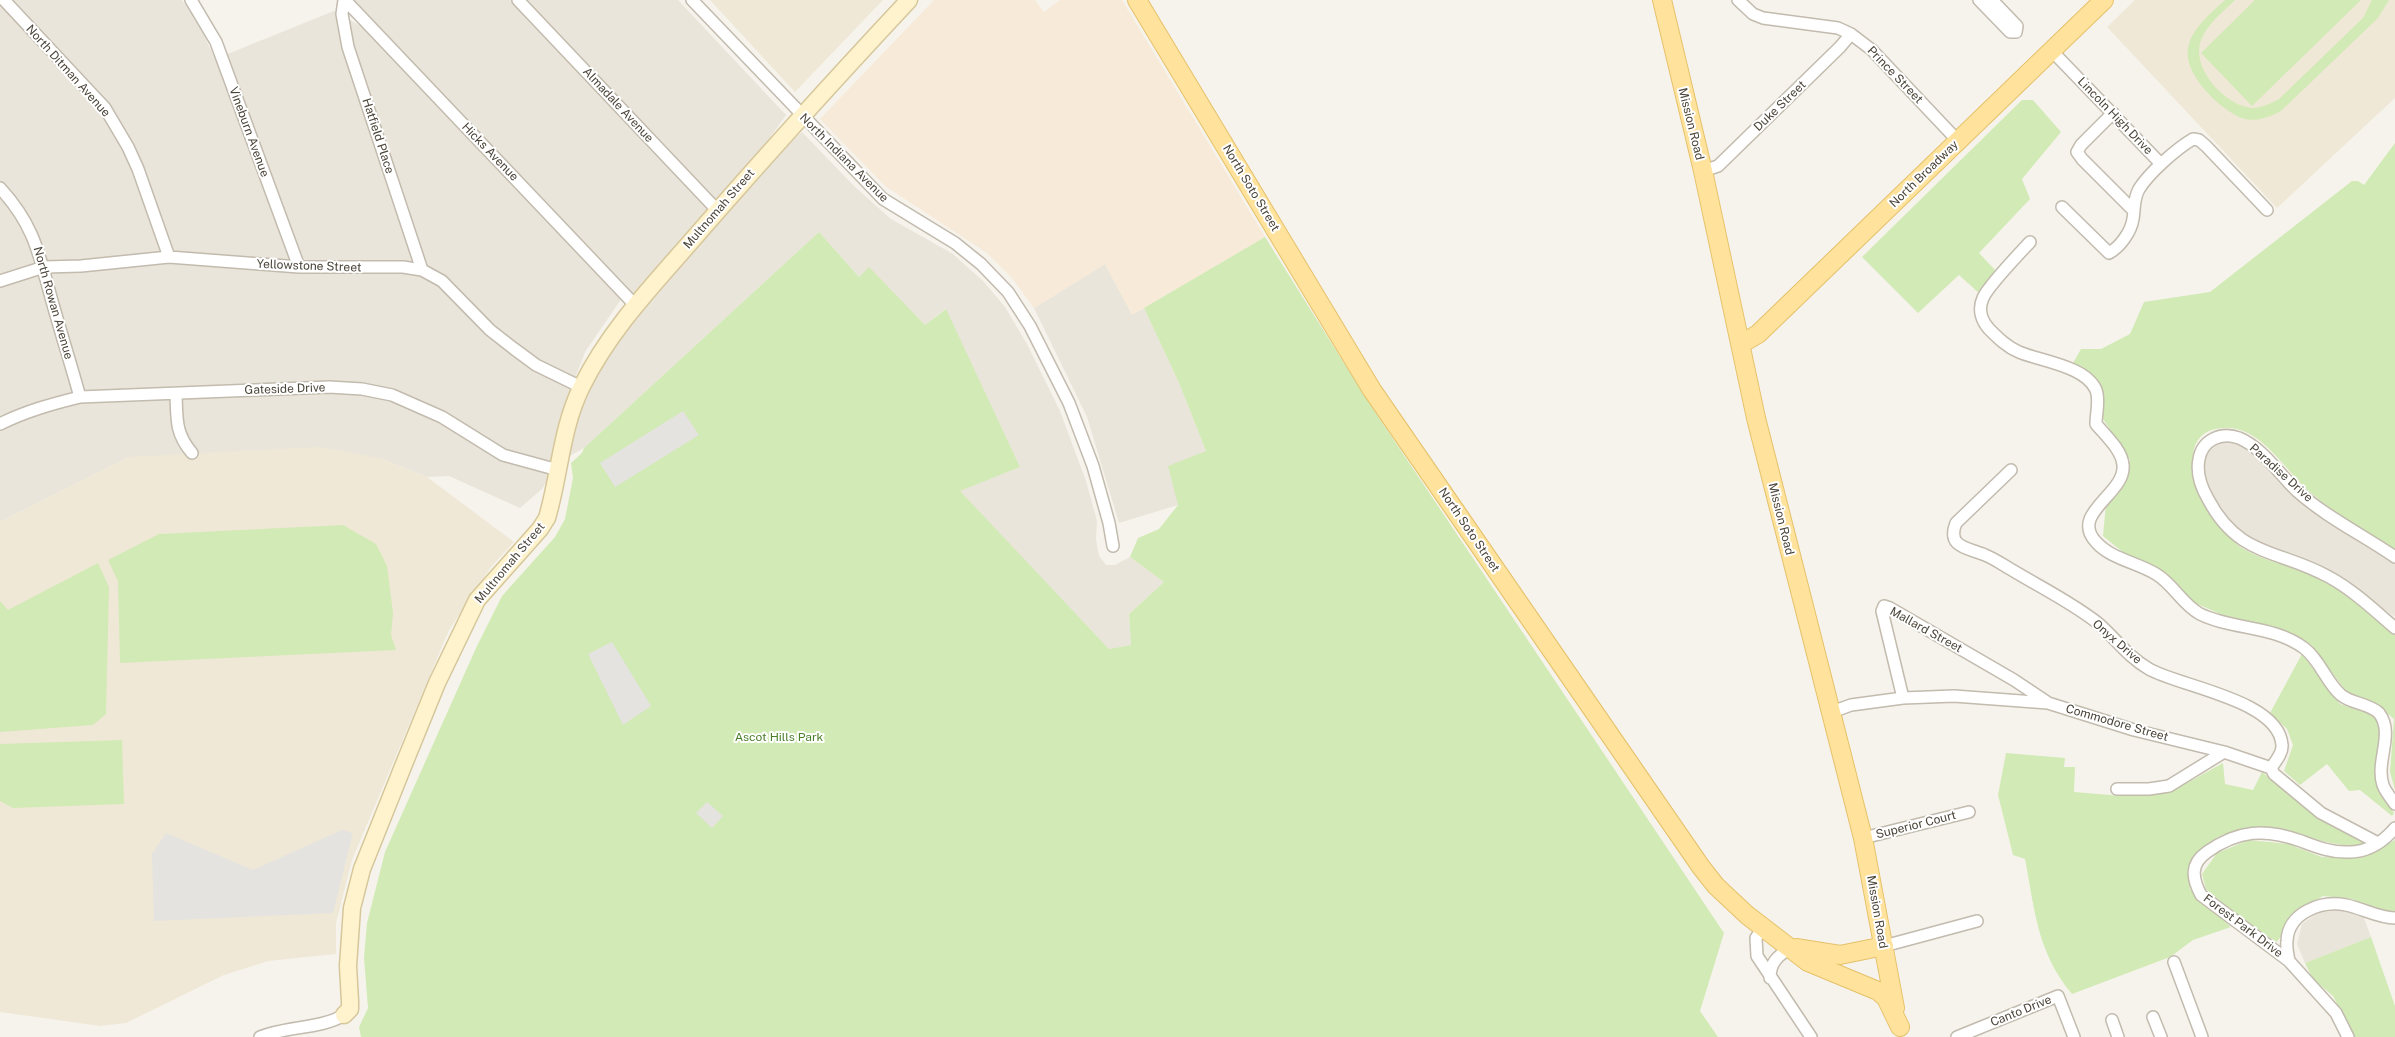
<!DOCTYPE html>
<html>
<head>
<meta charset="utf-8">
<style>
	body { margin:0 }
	canvas { display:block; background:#f6f3ec }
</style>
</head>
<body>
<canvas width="2395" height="1037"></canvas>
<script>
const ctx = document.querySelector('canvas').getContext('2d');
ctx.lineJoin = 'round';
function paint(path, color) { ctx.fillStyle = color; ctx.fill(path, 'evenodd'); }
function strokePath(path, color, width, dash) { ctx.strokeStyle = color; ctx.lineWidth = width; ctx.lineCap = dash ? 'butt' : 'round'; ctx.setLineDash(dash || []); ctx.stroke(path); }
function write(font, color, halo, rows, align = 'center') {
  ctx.font = font + ' "Public Sans",sans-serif'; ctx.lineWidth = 4; ctx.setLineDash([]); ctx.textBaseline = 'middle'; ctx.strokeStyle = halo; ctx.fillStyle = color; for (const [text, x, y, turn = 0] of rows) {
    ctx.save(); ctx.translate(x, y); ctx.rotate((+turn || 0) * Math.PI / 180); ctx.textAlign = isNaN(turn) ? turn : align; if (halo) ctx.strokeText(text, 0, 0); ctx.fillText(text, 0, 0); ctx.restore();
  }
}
const residential = new Path2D(`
	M 0,0 L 182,0 L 198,23 L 215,59 L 334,11 L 371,32 L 622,298 L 585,352 L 563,410 L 548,479 L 542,489 L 520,508 L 449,476 L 427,477 L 379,458 L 129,457 L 0,522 Z
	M 345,0 L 510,0 L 706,199 L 527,0 L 678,0 L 786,115 L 720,208 L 802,132 L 855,187 L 891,219 L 953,254 L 984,282 L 1005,307 L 1027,344 L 1060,411 L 1086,481 L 1097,521 L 1096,539 L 1099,556 L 1106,565 L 1115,565 L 1130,557 L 1164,582 L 1129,614 L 1131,645 L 1109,649 L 959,491 L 1020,467 L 945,309 L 925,325 L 869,268 L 859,277 L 819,232 L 584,448 L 560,461 L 565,431 L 635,305 Z
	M 1105,264 L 1132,314 L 1144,308 L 1179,383 L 1206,451 L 1178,505 L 1119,523 L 1087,417 L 1034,308 Z
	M 2225,439 L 2244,444 L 2259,457 L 2279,483 L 2308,507 L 2395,562 L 2395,617 L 2344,581 L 2246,538 L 2228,518 L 2209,490 L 2203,468 L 2209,450 Z
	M 2323,909 L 2346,909 L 2363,915 L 2371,937 L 2305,963 L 2297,944 L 2302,924 Z`);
const commercial = new Path2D(`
	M 934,0 L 1035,0 L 1044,12 L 1060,0 L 1122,0 L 1265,237 L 1132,315 L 1105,264 L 1034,308 L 1012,278 L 987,253 L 885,186 L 820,119 Z`);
const education = new Path2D(`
	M 710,0 L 883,0 L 795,92 Z
	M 2135,0 L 2395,0 L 2395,98 L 2277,208 L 2107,27 Z
	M 319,447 L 379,458 L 427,477 L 514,542 L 491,567 L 449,630 L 352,860 L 336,923 L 336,954 L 268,961 L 224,975 L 126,1023 L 100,1026 L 0,1012 L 0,522 L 129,457 Z`);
const green = new Path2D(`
	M 2225,0 L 2235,0 C 2222,13 2205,25 2200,44 C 2193,71 2228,108 2254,108 C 2263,107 2272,103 2279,99 L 2363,18 L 2372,0 L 2389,0 L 2378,18 L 2282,110 C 2271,117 2255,123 2242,118 C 2220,110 2183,74 2188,48 C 2192,28 2210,14 2225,0 Z
	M 2255,0 L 2361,0 L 2252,106 L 2201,53 Z
	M 2022,100 L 2033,100 L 2061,132 L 2022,179 L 2030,199 L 1979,253 L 1996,271 L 1980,294 L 1959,275 L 1918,313 L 1862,257 Z
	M 2395,143 L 2395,551 C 2368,532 2337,515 2311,493 C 2281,468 2256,414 2209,431 C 2195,437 2192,451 2193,465 C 2195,493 2213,520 2233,541 C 2250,558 2293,566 2315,577 C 2345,591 2370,613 2395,633 L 2395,790 L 2390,772 L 2394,719 L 2376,704 L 2346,691 L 2311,645 L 2280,629 L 2227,617 L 2193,602 L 2130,558 L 2103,536 L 2106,504 L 2123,485 L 2130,460 L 2103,419 L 2104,395 L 2096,379 L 2073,363 L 2081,349 L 2101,349 L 2130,334 L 2144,302 L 2210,292 L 2352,181 L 2358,181 L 2364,185 Z
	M 819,232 L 859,277 L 869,267 L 925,325 L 946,309 L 1020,467 L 960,491 L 1109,649 L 1131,645 L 1129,614 L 1164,582 L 1130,557 L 1138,538 L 1159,529 L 1178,505 L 1168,466 L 1206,451 L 1179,383 L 1144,308 L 1265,237 L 1369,403 L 1724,933 L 1700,1011 L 1718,1037 L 361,1037 L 359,1027 L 368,1008 L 364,958 L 367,923 L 385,852 L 476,648 L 502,596 L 555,537 L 565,519 L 573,478 L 571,463 L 582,453 L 584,448 Z
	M 343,525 L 376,544 L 387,566 L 393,613 L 391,635 L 396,650 L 120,663 L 118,581 L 108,560 L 159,534 Z
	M 98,563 L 109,587 L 106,714 L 93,725 L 0,732 L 0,601 L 8,610 Z
	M 2302,654 L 2340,704 L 2375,716 L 2383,732 L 2379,790 L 2394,813 L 2392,816 L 2360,790 L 2349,791 L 2327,764 L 2300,785 L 2284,771 L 2293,745 L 2287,729 L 2270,713 Z
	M 122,740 L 124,804 L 13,808 L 0,801 L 0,744 Z
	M 2006,753 L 2065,758 L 2064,767 L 2075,767 L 2074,792 L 2122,796 L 2171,792 L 2223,763 L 2225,784 L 2253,790 L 2262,772 L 2318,816 L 2364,839 L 2365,845 C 2335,848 2315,838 2287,830 C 2267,824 2229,828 2212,841 C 2204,847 2197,855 2190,862 L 2190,889 L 2231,927 L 2193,940 L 2170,957 L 2072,994 C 2037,952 2035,911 2025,859 L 2013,855 L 1998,795 Z
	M 2249,840 L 2288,844 L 2322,857 L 2361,858 L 2395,840 L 2395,912 L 2381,911 L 2352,899 L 2323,896 L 2298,911 L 2277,942 L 2251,927 L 2206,889 L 2202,874 L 2217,853 Z
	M 2371,937 L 2395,1006 L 2395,1037 L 2355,1037 L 2333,996 L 2313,979 L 2305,963 Z`);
const parking = new Path2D(`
	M 683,411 L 699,435 L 615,487 L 600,463 Z
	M 612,642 L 651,706 L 623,725 L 588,654 Z
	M 707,802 L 723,816 L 712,828 L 696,813 Z
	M 342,830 L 353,833 L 333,913 L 154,921 L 152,854 L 166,833 L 253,870 Z`);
const street = new Path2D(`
	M 4,0 L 105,108 L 128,147 L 138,169 L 169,257
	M 191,0 L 216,42 L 299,267
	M 344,0 L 342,14 L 348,47 L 422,270
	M 345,0 L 635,305
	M 518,0 L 718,211
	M 692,0 L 883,199 L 955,243 L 981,264 L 1008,292 L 1030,326 L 1069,403 L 1093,466 L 1109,523 L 1113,546
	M 1738,0 L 1753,14 L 1763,18 L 1838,28 L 1851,34 L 1872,50 L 1958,141
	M 1979,0 L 2010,32 L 2016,32 L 2017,26 L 1992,0
	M 2052,51 L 2161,164
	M 2113,113 L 2081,145 L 2077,152 L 2082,159 L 2133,210
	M 1703,171 L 1718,166 L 1840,47 L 1851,34
	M 0,188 C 35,226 39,255 52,301 C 61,333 71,365 80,397
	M 2062,207 L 2109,253 C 2120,247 2131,232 2133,219 C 2135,208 2133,200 2139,189 C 2149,173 2176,149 2193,139 L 2199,140 L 2206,146 L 2267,210
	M 2030,242 C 2019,254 1988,286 1983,298 C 1978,309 1981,320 1989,329 C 1998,338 2007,347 2019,352 C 2040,361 2086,366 2096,390 C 2100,400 2096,413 2096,424 C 2105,435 2122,450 2123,465 C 2126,494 2069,513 2096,542 C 2111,559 2136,562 2156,574 C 2173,584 2182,604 2200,614 C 2233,630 2273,625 2304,648 C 2320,660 2326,682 2341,695 C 2352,704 2368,703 2379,713 C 2395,734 2375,761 2383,785 C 2385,791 2391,798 2395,804
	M 0,281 L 44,267 L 81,266 L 169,257 L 299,267 L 403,267 L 422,270 L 442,281 L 490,330 L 513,348 L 536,365 L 581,387
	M 176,394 C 177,419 175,433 192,453
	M 0,424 C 26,411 52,404 80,397 L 329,387 L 362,389 L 392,395 L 442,417 L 503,455 L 558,470
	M 2011,470 L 1956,523 C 1946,548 1969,548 1985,555 C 1995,559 2003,565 2012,570 C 2040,587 2073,603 2099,624 C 2117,640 2127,656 2149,669 C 2181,687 2279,700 2282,745 C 2283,753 2275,762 2271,768
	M 2395,557 C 2363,535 2326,517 2297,491 C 2279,474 2263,448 2239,438 C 2220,431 2202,441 2199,459 C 2196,474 2201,487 2208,499 C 2239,558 2279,549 2329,577 C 2353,590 2374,610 2395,628
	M 1903,698 L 1882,611 L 1884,606 L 1890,608 L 2014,680 L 2047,702
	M 1829,713 L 1851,705 L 1903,698 L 1954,696 L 2048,703 L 2134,730 L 2224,752 L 2271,768 L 2274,774 L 2321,813 L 2378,843
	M 2117,789 L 2149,789 L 2169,786 L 2224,752
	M 1863,838 L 1969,812
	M 1763,927 L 1756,938 L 1757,956 L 1811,1037
	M 1884,946 L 1977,921
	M 2289,961 C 2288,955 2286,948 2287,941 C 2288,913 2321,900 2346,905 C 2362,908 2378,918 2395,918
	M 2174,962 L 2202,1037
	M 1770,978 C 1770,962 1778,956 1790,948
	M 2153,1017 L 2161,1037
	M 2112,1020 L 2118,1037
	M 260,1037 C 286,1026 321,1029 344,1015
	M 1957,1037 L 2058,996 L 2074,1037
	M 2348,1037 L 2336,1013 L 2289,961 L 2201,895 C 2192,878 2190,864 2207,852 C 2238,830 2265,828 2301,841 C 2317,847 2332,853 2349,852 C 2368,852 2383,842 2395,828`);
const secondary = new Path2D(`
	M 344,1015 L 350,1009 L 350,1001 L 348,966 L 352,908 L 362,869 L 404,764 L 437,683 L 477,600 L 540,529 L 547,518 C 560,474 561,428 582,386 C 611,327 658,280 701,230 C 769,152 838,76 909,0`);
const primary = new Path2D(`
	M 1137,0 L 1372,390 L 1701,867 L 1716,886 L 1747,915 L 1808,962 L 1878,991 L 1886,998 L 1900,1027
	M 1662,0 L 1703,171 L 1756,418 L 1863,838 L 1895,1008
	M 1741,344 L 1758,334 L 2104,0
	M 1796,948 L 1840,955 L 1884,946`);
const streetNames = [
	["North Ditman Avenue",68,71,48],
	["Prince Street",1895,75,46],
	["Almadale Avenue",618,105,47],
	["Duke Street",1780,106,-44],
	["Lincoln High Drive",2115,116,46],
	["Mission Road",1691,124,76],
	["Vineburn Avenue",249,132,70],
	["Hatfield Place",378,136,72],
	["Hicks Avenue",490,152,46],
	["North Indiana Avenue",844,158,45],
	["North Broadway",1924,174,-44],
	["North Soto Street",1251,188,59],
	["Multnomah Street",719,209,-49],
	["Yellowstone Street",309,266,2],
	["North Rowan Avenue",53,303,74],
	["Gateside Drive",285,389,-2],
	["Paradise Drive",2281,473,42],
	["Mission Road",1781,519,76],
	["North Soto Street",1469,530,56],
	["Multnomah Street",510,563,-50],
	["Mallard Street",1926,630,29],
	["Onyx Drive",2117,642,41],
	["Commodore Street",2117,723,16],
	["Superior Court",1916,825,-14],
	["Mission Road",1877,912,80],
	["Forest Park Drive",2243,926,37],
	["Canto Drive",2021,1011,-22]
];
const parkNames = [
	["Ascot Hills Park",779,737]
];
paint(residential, '#eae5da');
paint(commercial, '#f7ead8');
paint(education, '#efe8d6');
paint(green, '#d2eab5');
paint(parking, '#e5e3e0');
strokePath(street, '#c2bbae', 14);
strokePath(secondary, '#d6c79b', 19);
strokePath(primary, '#e6c16a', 20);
strokePath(street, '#fff', 11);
strokePath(secondary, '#fff3cd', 16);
strokePath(primary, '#ffe39c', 18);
write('12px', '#4b4439', '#fff', streetNames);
write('12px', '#4a7f2a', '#fff', parkNames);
</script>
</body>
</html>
